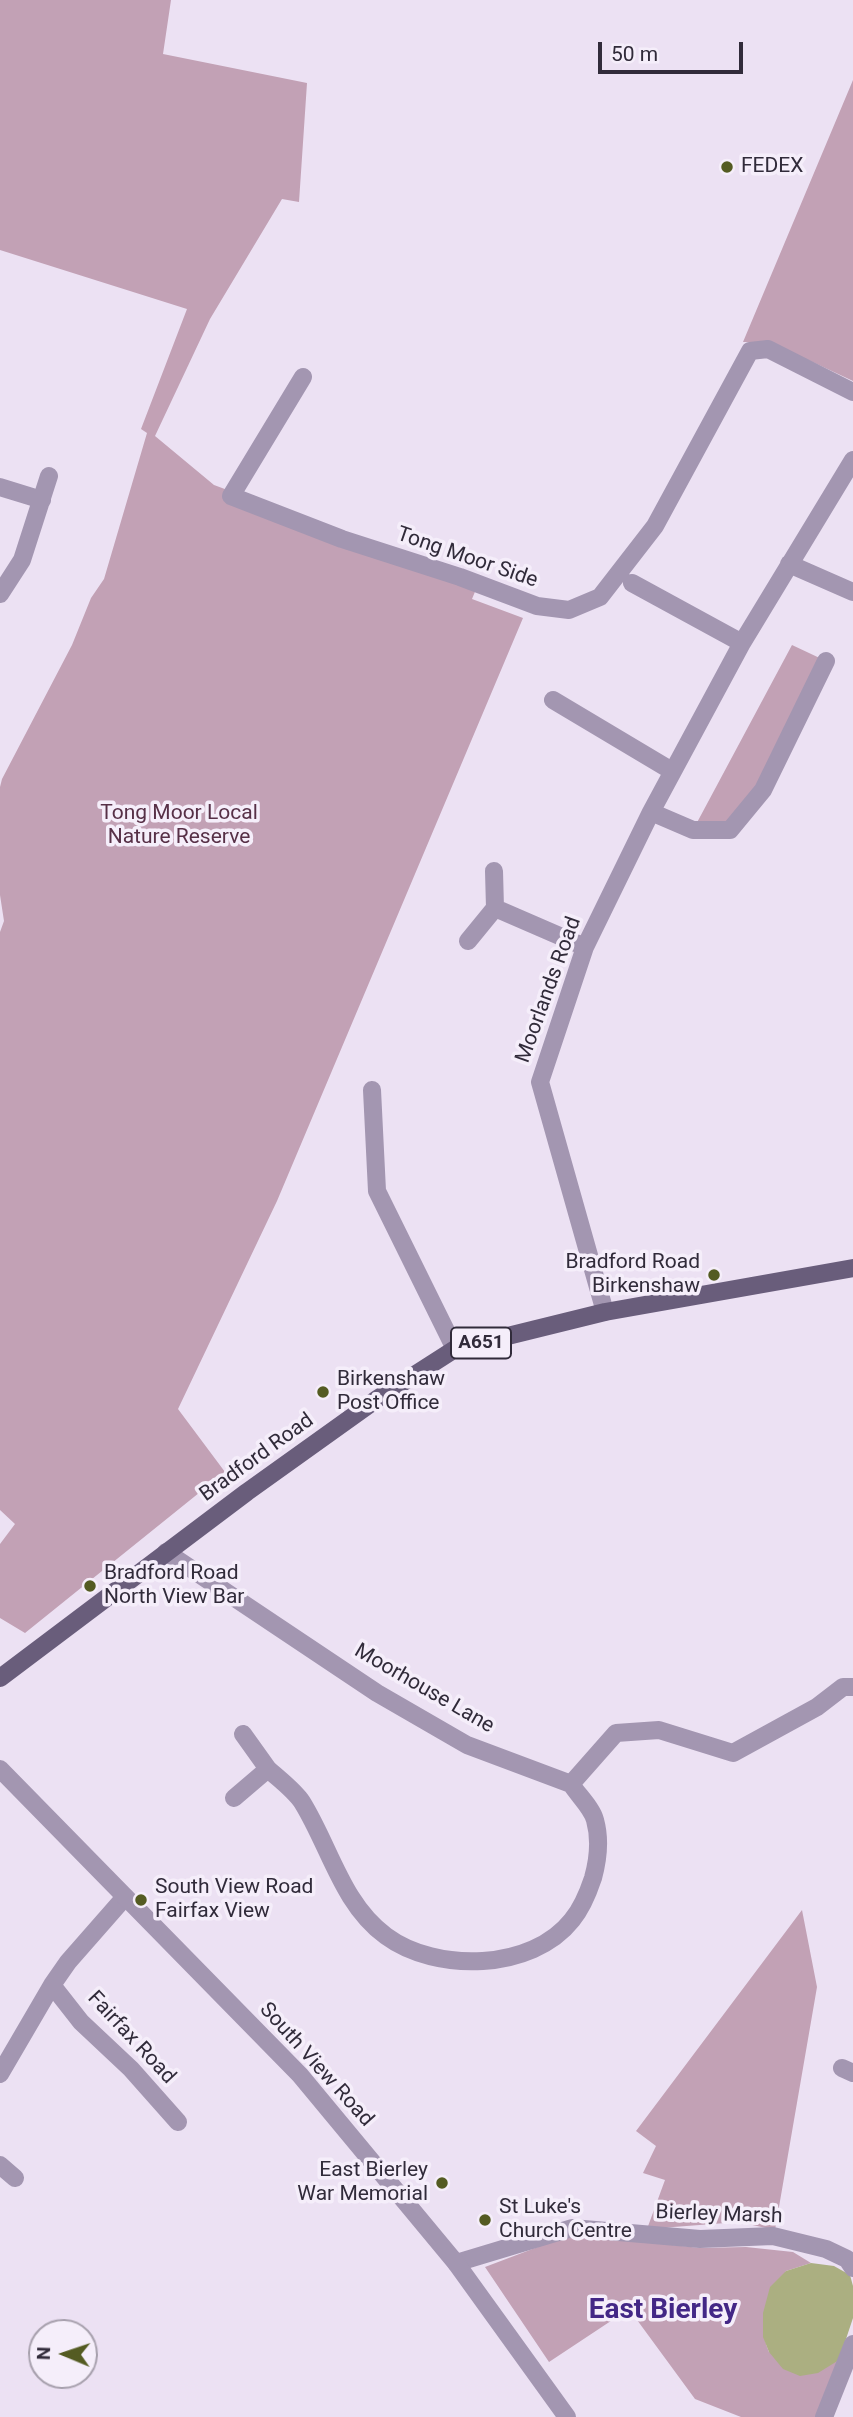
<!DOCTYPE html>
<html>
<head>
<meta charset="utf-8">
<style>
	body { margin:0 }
	#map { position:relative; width:853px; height:2417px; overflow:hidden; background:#ece1f3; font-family:Roboto,sans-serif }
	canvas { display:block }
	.north { position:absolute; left:28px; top:2319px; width:70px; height:70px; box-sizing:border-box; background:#f5eefa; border:2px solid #a7a0ad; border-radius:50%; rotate:272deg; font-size:19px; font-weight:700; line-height:28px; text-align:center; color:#312b3a }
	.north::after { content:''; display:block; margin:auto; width:24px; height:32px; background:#545b22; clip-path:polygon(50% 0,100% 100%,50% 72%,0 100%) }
	.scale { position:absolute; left:598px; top:42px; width:145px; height:32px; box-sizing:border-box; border:4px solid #312b3a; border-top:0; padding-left:9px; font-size:21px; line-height:24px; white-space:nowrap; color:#312b3a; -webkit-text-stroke:5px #f5eefa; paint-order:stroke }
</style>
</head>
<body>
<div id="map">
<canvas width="853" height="2417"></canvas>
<div class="north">N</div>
<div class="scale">50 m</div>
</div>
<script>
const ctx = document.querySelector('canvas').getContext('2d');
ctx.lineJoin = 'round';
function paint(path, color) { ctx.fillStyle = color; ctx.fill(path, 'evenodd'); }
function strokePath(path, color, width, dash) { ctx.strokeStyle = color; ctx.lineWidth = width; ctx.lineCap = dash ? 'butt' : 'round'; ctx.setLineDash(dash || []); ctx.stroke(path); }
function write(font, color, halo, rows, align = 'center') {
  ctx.font = font + ' Roboto,sans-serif'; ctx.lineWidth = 7; ctx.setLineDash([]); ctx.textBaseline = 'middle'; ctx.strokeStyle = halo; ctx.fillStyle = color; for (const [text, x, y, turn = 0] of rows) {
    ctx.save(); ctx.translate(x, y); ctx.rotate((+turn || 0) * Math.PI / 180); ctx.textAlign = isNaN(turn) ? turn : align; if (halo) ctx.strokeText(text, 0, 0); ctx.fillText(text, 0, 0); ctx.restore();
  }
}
const green = new Path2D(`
	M 0,0 L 171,0 L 163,54 L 307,83 L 299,202 L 282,199 L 210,319 L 155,436 L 214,485 L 308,520 L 481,577 L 472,599 L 523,618 L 277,1201 L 178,1409 L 225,1472 L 25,1633 L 0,1618 L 0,1544 L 15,1524 L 0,1510 L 0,932 L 4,921 L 0,895 L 0,787 L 2,779 L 72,645 L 91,598 L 104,579 L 147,433 L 141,429 L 187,309 L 0,250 Z
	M 853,80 L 853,381 L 770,342 L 743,342 Z
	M 792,645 L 826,661 L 763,790 L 730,830 L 693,830 Z
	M 802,1910 L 817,1987 L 775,2230 L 739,2222 L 647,2229 L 665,2180 L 643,2173 L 656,2146 L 636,2131 Z
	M 572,2234 L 700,2248 L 746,2247 L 793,2252 L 811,2263 L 786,2271 C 770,2301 755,2318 769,2352 L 839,2360 L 816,2417 L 741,2417 L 695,2399 L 629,2309 L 549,2362 L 485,2267 Z`);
const water = new Path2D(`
	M 811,2263 L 834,2266 L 850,2275 L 853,2286 L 853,2318 L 839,2360 L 818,2373 L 800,2376 L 783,2369 L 769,2352 L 763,2337 L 763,2313 L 770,2287 L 786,2271 Z`);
const minor = new Path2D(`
	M 303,377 L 231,496 L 342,539 L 460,577 L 537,606 L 569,610 L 600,597 L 655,526 L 750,351 L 768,349 L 853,392
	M 0,487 L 42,500
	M 789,564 L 853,592
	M 632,583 L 742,643
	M 0,594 L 22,560 L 49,476
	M 553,700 L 672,771
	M 651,812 L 693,830 L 730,830 L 763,790 L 826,661
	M 494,871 L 495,908
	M 468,941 L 495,908 L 585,947
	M 372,1090 L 377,1191 L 455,1349
	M 605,1312 L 540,1082 L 585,947 L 651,812 L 742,643 L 853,460
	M 166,1552 L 377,1693 L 467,1745 L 571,1784 L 616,1733 L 659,1730 L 733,1753 L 817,1707 L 843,1687 L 853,1687
	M 243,1734 L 268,1769
	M 234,1798 L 268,1769 C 279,1779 294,1790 302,1802 C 330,1847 342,1904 386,1936 C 436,1973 532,1971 572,1920 C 582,1908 588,1893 593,1878 C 598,1860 600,1838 595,1820 C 592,1808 578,1795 571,1784
	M 52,1985 L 81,2022 L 131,2069 L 178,2122
	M 842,2068 L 853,2073
	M 0,2074 L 52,1985 L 68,1962 L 125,1897
	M 0,2165 L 15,2178
	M 456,2263 L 572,2228 L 700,2239 L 773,2236 L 826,2249 L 847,2259 L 853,2268
	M 824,2417 L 853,2344`);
const tertiary = new Path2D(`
	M 0,1769 L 300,2075 L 456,2263 L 567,2417`);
const primary = new Path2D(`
	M 0,1678 L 247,1492 L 377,1399 L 455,1349 L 605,1312 L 853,1268`);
const markers = [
	[727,167,7,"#545b22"],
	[714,1275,7,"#545b22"],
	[323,1392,7,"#545b22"],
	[90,1586,7,"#545b22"],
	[141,1900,7,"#545b22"],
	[442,2183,7,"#545b22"],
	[485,2220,7,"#545b22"]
];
const shields = [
	[481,1343,60]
];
const shieldNames = [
	["A651",481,1343]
];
const poiNames = [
	["FEDEX",741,167],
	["Bradford Road",700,1263,"right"],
	["Birkenshaw",700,1287,"right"],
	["Birkenshaw",337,1380],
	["Post Office",337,1404],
	["Bradford Road",104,1574],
	["North View Bar",104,1598],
	["South View Road",155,1888],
	["Fairfax View",155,1912],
	["East Bierley",428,2171,"right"],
	["War Memorial",428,2195,"right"],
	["St Luke's",499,2208],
	["Church Centre",499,2232]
];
const streetNames = [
	["Tong Moor Side",467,558,19],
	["Moorlands Road",549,990,-70],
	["Bradford Road",257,1458,-36],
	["Moorhouse Lane",424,1689,30],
	["Fairfax Road",131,2038,47],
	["South View Road",316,2065,48],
	["Bierley Marsh",719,2215,2]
];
const parkNames = [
	["Tong Moor Local",179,814],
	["Nature Reserve",179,838]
];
const districtNames = [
	["East Bierley",663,2311]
];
paint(green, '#c2a1b5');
paint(water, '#abaf81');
strokePath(minor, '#a396b1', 18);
strokePath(tertiary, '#a396b1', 18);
strokePath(primary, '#695d7b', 18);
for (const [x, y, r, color] of markers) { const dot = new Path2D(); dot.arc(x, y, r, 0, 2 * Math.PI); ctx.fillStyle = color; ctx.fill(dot); strokePath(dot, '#f5eefa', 2.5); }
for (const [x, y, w] of shields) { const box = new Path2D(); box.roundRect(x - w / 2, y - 15.5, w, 31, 5); ctx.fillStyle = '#f5eefa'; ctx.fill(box); strokePath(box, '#312b3a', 2); }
write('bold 19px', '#312b3a', null, shieldNames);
write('21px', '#312b3a', '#f5eefa', poiNames, 'left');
write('21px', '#312b3a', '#f5eefa', streetNames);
write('21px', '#573047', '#f5eefa', parkNames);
write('bold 28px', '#432786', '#f5eefa', districtNames);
</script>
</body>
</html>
